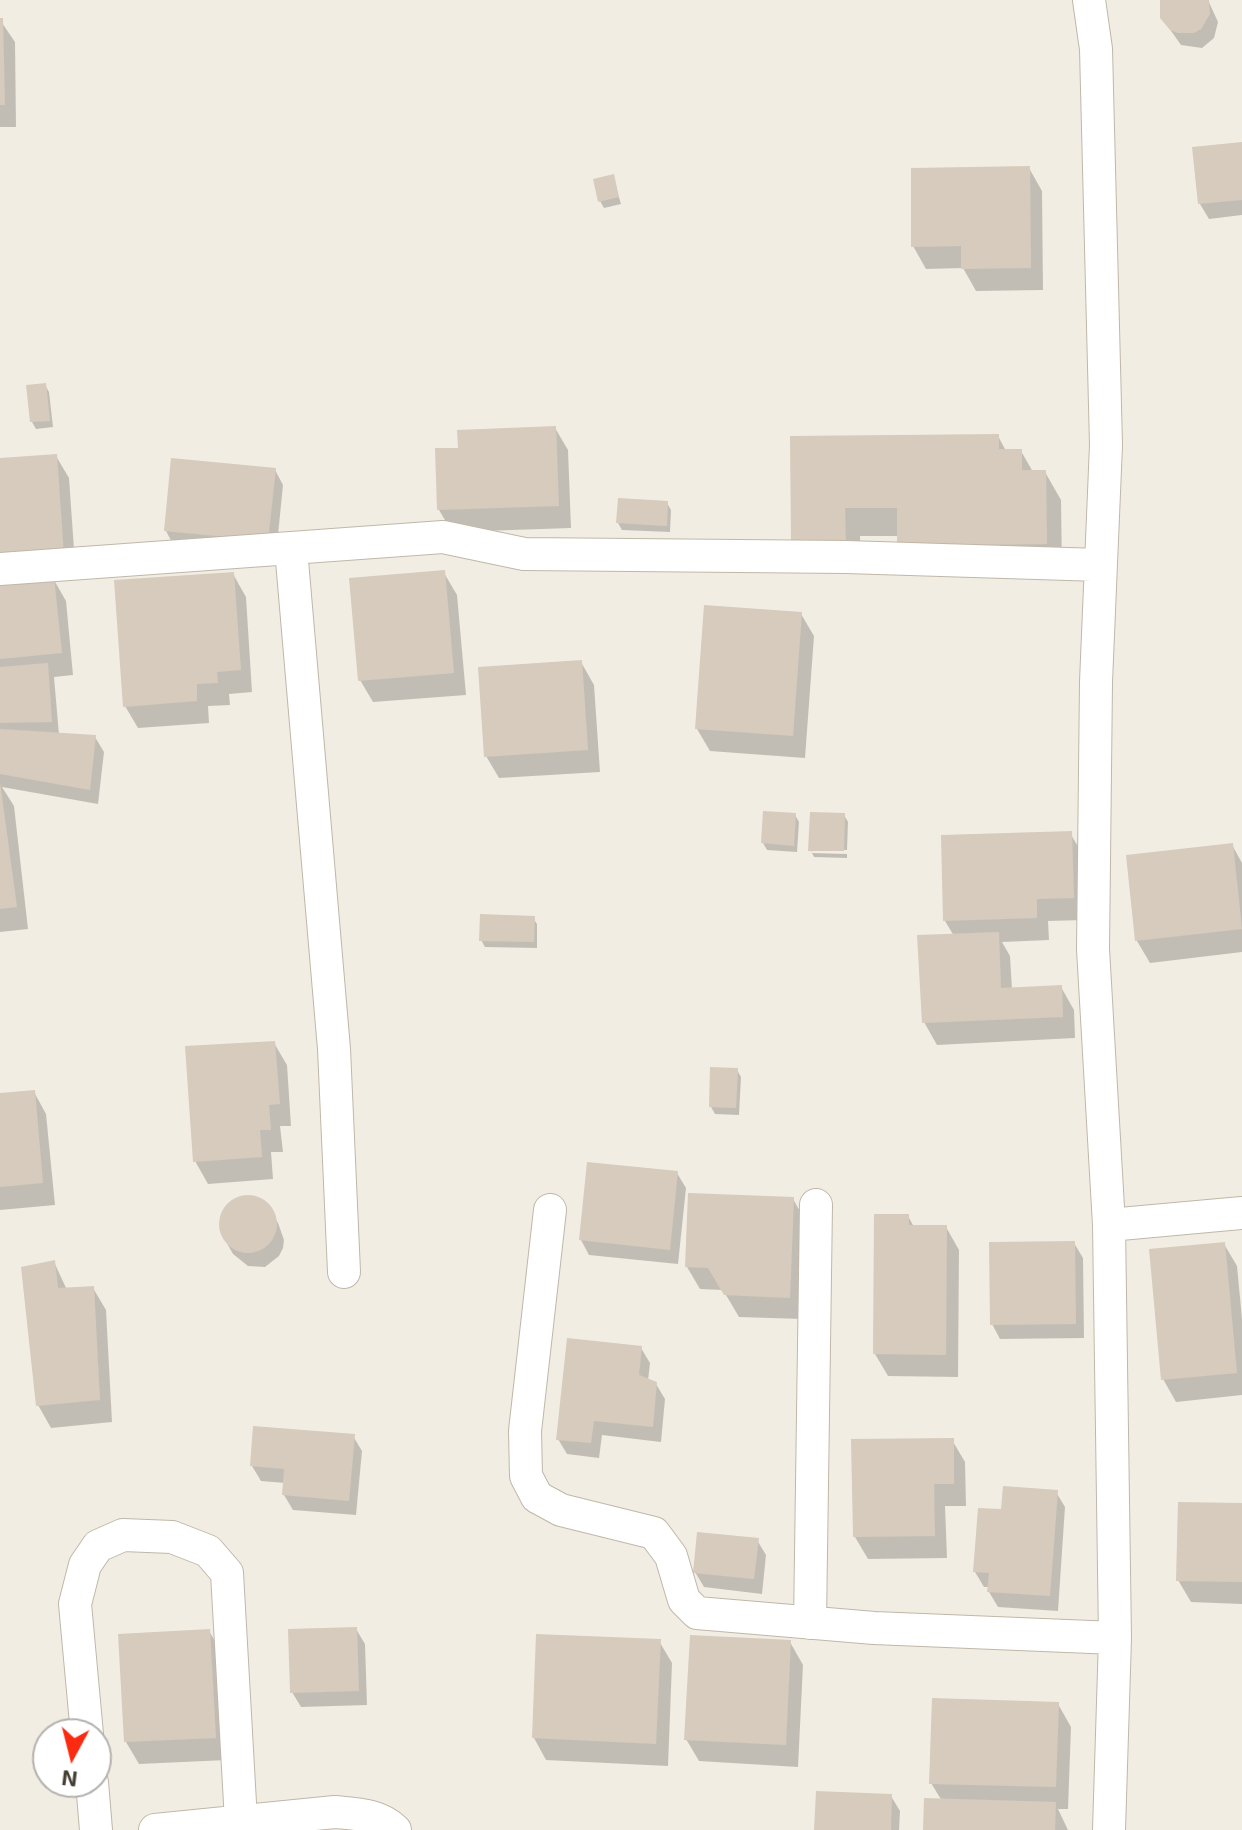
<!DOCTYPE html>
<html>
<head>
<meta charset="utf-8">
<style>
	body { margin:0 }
	#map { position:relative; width:1242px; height:1830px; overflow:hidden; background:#f2ede3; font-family:"Exo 2",sans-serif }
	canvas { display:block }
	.north { position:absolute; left:32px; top:1718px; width:80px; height:80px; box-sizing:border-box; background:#fff; border:2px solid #b4b1ae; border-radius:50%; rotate:187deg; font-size:22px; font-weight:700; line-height:32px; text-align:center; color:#443d34 }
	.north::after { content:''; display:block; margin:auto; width:28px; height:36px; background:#fb2b11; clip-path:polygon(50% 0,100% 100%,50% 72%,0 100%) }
</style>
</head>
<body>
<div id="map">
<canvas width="1242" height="1830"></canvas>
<div class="north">N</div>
</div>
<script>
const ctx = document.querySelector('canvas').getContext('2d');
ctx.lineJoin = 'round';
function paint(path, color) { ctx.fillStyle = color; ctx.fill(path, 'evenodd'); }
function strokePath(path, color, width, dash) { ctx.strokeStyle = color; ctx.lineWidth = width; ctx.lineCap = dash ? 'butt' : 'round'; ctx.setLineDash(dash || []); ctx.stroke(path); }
const shadow = new Path2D(`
	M 1162,0 L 1208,0 L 1218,22 L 1214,38 L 1202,48 L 1181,45 L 1162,18 Z
	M 0,20 L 15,42 L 16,127 L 0,127 Z
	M 1242,144 L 1242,215 L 1209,219 L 1200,204 L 1195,149 Z
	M 1029,168 L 1042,191 L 1043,290 L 976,291 L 963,268 L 926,269 L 913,246 Z
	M 613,177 L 621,204 L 604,208 L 600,201 Z
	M 45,385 L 49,392 L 53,427 L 36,429 L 32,422 Z
	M 555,428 L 568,450 L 571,528 L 452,532 L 439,510 Z
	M 998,436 L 1006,451 L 1021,451 L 1033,472 L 1045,472 L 1061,500 L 1062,572 L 899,536 L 860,536 L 861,572 L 792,438 Z
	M 56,456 L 69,478 L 76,578 L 54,580 L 66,601 L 73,675 L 54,677 L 59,735 L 95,737 L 104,752 L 98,804 L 2,787 L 14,806 L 28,929 L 0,932 L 0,460 Z
	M 275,470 L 283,485 L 276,555 L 174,546 L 166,531 Z
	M 667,503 L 671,510 L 670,532 L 622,530 L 618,523 Z
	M 444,573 L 457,595 L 466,695 L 373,702 L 360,680 Z
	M 233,574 L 246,597 L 252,692 L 229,694 L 230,705 L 208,706 L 209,723 L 138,728 L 125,706 Z
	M 801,614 L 814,636 L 805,758 L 710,751 L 697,729 Z
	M 581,662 L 594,685 L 600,772 L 499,778 L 486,756 Z
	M 812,814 L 844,815 L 848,822 L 847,850 L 812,849 L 812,852 L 810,850 Z
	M 795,815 L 799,822 L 797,852 L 767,850 L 763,843 Z
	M 1070,833 L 1083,855 L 1085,920 L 1048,921 L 1049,940 L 1002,942 L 1010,956 L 1012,990 L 1061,987 L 1074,1010 L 1075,1038 L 937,1045 L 924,1022 L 954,936 L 945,921 Z
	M 1232,845 L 1242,863 L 1242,952 L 1150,963 L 1137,941 L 1128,856 Z
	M 812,853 L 847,854 L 847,858 L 814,857 Z
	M 533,918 L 537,924 L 537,948 L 485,947 L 481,940 Z
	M 274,1043 L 287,1065 L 291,1126 L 280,1126 L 283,1152 L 271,1152 L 273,1179 L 208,1184 L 195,1161 Z
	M 737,1070 L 741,1077 L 739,1115 L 715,1114 L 711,1107 Z
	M 34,1092 L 46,1114 L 55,1205 L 0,1210 L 0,1095 Z
	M 677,1173 L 686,1188 L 678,1264 L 589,1255 L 581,1240 Z
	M 238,1199 L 255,1199 L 269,1208 L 278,1223 L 284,1240 L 283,1248 L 279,1256 L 265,1267 L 248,1266 L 233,1254 L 224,1238 L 221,1219 L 224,1211 Z
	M 793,1199 L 806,1222 L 802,1319 L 739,1317 L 723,1290 L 700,1289 L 687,1267 Z
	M 908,1216 L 914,1227 L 946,1227 L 959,1250 L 958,1377 L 888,1376 L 875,1354 Z
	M 1074,1243 L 1083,1258 L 1084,1338 L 1000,1339 L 992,1324 Z
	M 1224,1244 L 1237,1266 L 1242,1319 L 1242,1395 L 1176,1402 L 1163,1379 Z
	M 54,1262 L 67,1290 L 93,1288 L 106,1310 L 112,1422 L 51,1428 L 38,1405 Z
	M 641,1348 L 650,1363 L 648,1381 L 656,1384 L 665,1399 L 661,1442 L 602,1435 L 599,1458 L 567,1454 L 558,1439 Z
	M 353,1436 L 362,1451 L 356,1515 L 293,1510 L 284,1495 L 285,1483 L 261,1481 L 252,1466 Z
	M 952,1440 L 965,1462 L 966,1506 L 945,1506 L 947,1558 L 868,1559 L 855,1537 Z
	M 1056,1492 L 1065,1507 L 1058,1611 L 998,1607 L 989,1592 L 989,1587 L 984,1587 L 975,1572 L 1003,1511 Z
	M 1242,1505 L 1242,1604 L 1191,1602 L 1178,1580 Z
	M 757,1540 L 766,1555 L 762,1594 L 704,1587 L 695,1572 Z
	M 356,1629 L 365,1644 L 367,1705 L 301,1707 L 292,1692 Z
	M 209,1631 L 222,1653 L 227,1760 L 139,1764 L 126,1742 Z
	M 659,1641 L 672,1663 L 668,1766 L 546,1760 L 534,1738 Z
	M 790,1642 L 803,1665 L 798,1767 L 699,1761 L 686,1739 Z
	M 1058,1704 L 1071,1727 L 1068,1809 L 1058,1809 L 1068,1830 L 925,1830 L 942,1801 L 931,1783 Z
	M 891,1796 L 900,1811 L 899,1830 L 816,1830 Z`);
const building = new Path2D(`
	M 1160,0 L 1209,0 L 1210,14 L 1201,29 L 1194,33 L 1178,33 L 1170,30 L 1160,18 Z
	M 0,18 L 3,18 L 5,105 L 0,105 Z
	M 1242,142 L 1242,200 L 1198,204 L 1192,147 Z
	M 1030,166 L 1031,268 L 961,269 L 961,246 L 911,247 L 911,168 Z
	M 614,174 L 619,197 L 598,202 L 593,179 Z
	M 46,383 L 50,421 L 30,422 L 26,385 Z
	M 556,426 L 559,506 L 437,510 L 435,448 L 458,448 L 457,430 Z
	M 999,434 L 999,449 L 1022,449 L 1022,470 L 1046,470 L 1047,544 L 897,546 L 897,508 L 845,508 L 846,544 L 791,544 L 790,436 Z
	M 57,454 L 64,556 L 0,561 L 0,458 Z
	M 171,458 L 276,468 L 268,541 L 164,531 Z
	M 618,498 L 668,501 L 667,526 L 616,523 Z
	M 445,570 L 454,673 L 358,681 L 349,578 Z
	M 234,572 L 241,670 L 217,672 L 218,683 L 197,684 L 197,701 L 123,707 L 114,580 Z
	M 54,577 L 62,653 L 0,659 L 0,582 Z
	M 704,605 L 802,612 L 793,736 L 695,729 Z
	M 582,660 L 588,750 L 484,757 L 478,667 Z
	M 48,663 L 52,722 L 0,723 L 0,667 Z
	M 0,729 L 96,735 L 90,790 L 0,774 Z
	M 0,782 L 17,907 L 0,909 Z
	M 763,811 L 796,813 L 794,846 L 761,843 Z
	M 810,812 L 845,813 L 844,851 L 808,851 Z
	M 1072,831 L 1074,898 L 1037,899 L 1037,918 L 943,921 L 941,835 Z
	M 1233,843 L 1242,929 L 1135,941 L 1126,855 Z
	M 480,914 L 535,916 L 534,942 L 479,941 Z
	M 999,932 L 1001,988 L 1062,985 L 1063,1017 L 922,1023 L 917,935 Z
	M 275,1041 L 280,1104 L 269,1105 L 271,1130 L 260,1130 L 262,1157 L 193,1162 L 185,1046 Z
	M 710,1067 L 738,1068 L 736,1108 L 709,1107 Z
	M 35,1090 L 43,1183 L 0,1187 L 0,1093 Z
	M 587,1162 L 678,1171 L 670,1250 L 579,1240 Z
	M 688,1193 L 794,1197 L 790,1298 L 724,1295 L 708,1268 L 685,1267 Z
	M219 1224a29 29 0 1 1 58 0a29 29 0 1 1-58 0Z
	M 874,1214 L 909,1214 L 909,1225 L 947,1225 L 946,1355 L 873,1354 Z
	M 1075,1241 L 1076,1324 L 990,1325 L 989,1242 Z
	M 1225,1242 L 1237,1373 L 1161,1380 L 1149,1249 Z
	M 55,1260 L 58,1288 L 94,1286 L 100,1400 L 36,1406 L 21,1267 Z
	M 567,1338 L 642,1346 L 639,1375 L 657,1382 L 653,1427 L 594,1421 L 591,1443 L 556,1440 Z
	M 253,1426 L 355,1434 L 349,1501 L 282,1495 L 284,1469 L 250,1466 Z
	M 954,1438 L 954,1484 L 934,1484 L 935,1536 L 853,1537 L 851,1439 Z
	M 1003,1486 L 1058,1490 L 1050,1596 L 987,1592 L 989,1573 L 973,1572 L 978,1508 L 1001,1509 Z
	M 1178,1502 L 1242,1503 L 1242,1582 L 1176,1581 Z
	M 697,1532 L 759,1538 L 754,1579 L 693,1573 Z
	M 357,1627 L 359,1691 L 290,1693 L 288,1629 Z
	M 210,1629 L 216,1738 L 124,1742 L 118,1634 Z
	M 536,1634 L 661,1639 L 656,1744 L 532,1738 Z
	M 690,1635 L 791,1640 L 786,1745 L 684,1740 Z
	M 932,1698 L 1059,1702 L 1056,1787 L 929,1784 Z
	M 816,1791 L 892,1794 L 891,1830 L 814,1830 Z
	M 924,1798 L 1056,1802 L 1055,1830 L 923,1830 Z`);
const minor = new Path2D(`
	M 1089,0 L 1096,49 L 1106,445 L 1096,682 L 1093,949 L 1109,1225 L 1115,1638 L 1109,1830
	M 291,549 L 334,1049 L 344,1272
	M 0,569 L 443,537 L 524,554 L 846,557 L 1100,565
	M 550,1210 L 525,1431 L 526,1476 L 537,1497 L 561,1510 L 654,1533 L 671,1556 L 684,1600 L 697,1613 L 874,1628 L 1115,1638
	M 1109,1225 L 1242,1213
	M 810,1623 L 816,1205
	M 87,1734 L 75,1604 L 85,1565 L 98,1546 L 123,1535 L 172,1537 L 208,1551 L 227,1573 L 241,1821
	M 92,1782 L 96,1830
	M 155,1830 L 335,1812 C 356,1814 379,1814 395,1830`);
paint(shadow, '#0003');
paint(building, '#d6cbbc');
strokePath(minor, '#c0b7a9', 34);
strokePath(minor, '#fff', 32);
</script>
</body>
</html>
